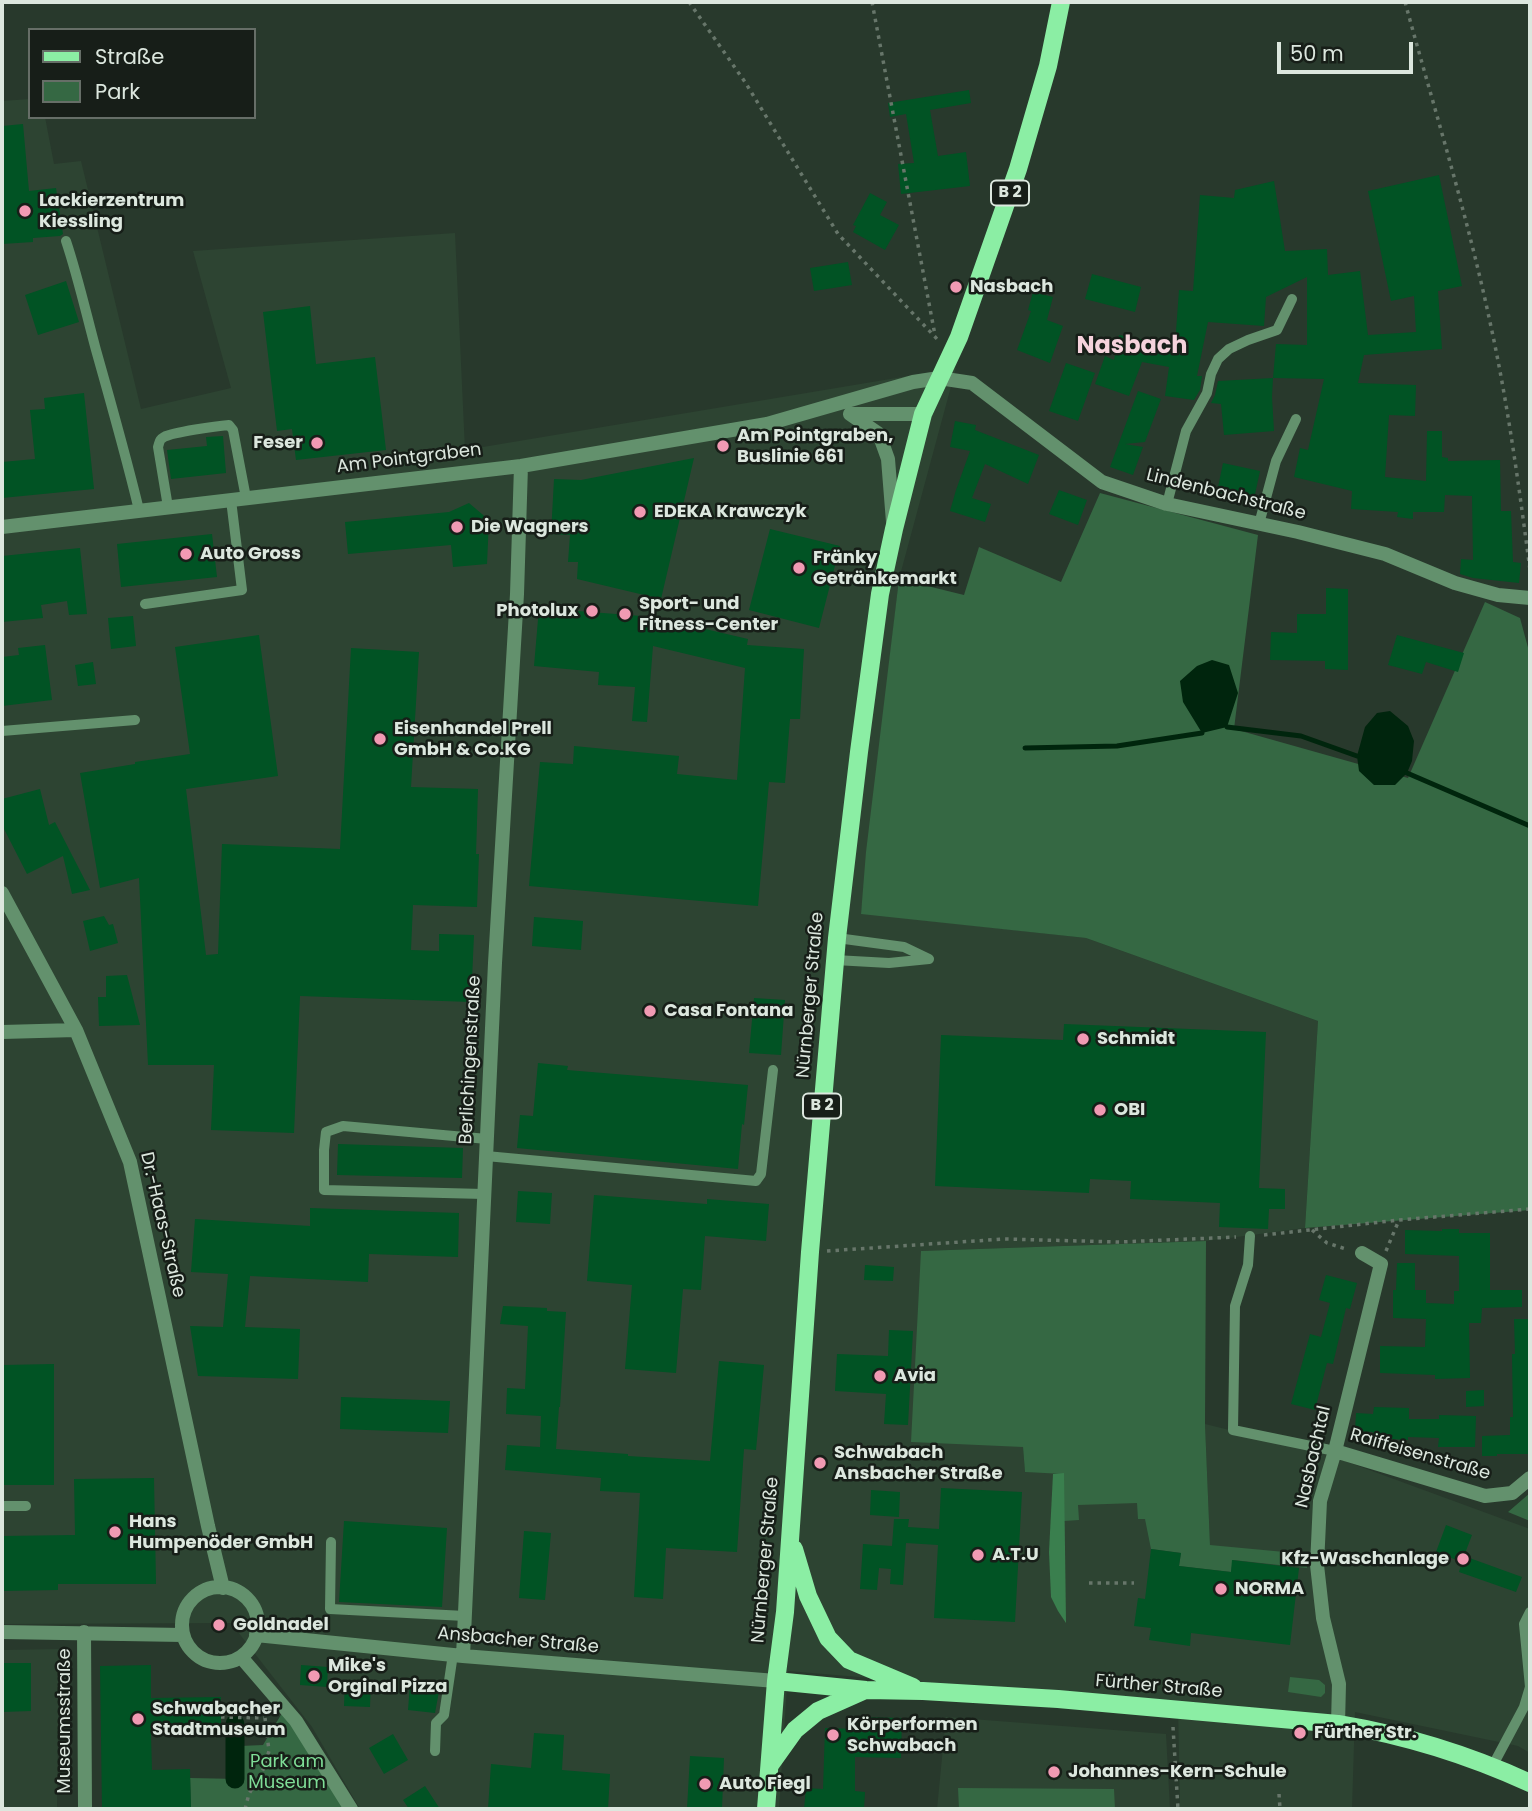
<!DOCTYPE html>
<html>
<head>
<meta charset="utf-8">
<style>
	body { margin:0 }
	#map { position:relative; width:1532px; height:1811px; overflow:hidden; background:#28392c; font-family:Poppins,sans-serif }
	canvas { display:block }
	.frame { position:absolute; inset:0; border:4px solid #dce7de; pointer-events:none }
	.legend { position:absolute; left:28px; top:28px; width:228px; height:91px; box-sizing:border-box; background:#171e18; border:2px solid #666e67; margin:0; padding:9px 12px; list-style:none; font-size:21px; color:#dce7de }
	.legend li { display:flex; align-items:center; gap:14px; height:35px }
	.legend b { width:35px; border:2px solid #666e67 }
	.scale { position:absolute; left:1277px; top:42px; width:136px; height:32px; box-sizing:border-box; border:4px solid #dce7de; border-top:0; padding-left:9px; font-size:21px; line-height:24px; white-space:nowrap; color:#dce7de; -webkit-text-stroke:5px #171e18; paint-order:stroke }
</style>
</head>
<body>
<div id="map">
<canvas width="1532" height="1811"></canvas>
<div class="frame"></div>
<ul class="legend">
<li><b style="height:9px;background:#8beea4"></b>Straße</li>
<li><b style="height:19px;background:#356843"></b>Park</li>
</ul>
<div class="scale">50 m</div>
</div>
<script>
const ctx = document.querySelector('canvas').getContext('2d');
ctx.lineJoin = 'round';
function paint(path, color) { ctx.fillStyle = color; ctx.fill(path, 'evenodd'); }
function strokePath(path, color, width, dash) { ctx.strokeStyle = color; ctx.lineWidth = width; ctx.lineCap = dash ? 'butt' : 'round'; ctx.setLineDash(dash || []); ctx.stroke(path); }
function write(font, color, halo, rows, align = 'center') {
  ctx.font = font + ' Poppins,sans-serif'; ctx.lineWidth = 5; ctx.setLineDash([]); ctx.textBaseline = 'middle'; ctx.strokeStyle = halo; ctx.fillStyle = color; for (const [text, x, y, turn = 0] of rows) {
    ctx.save(); ctx.translate(x, y); ctx.rotate((+turn || 0) * Math.PI / 180); ctx.textAlign = isNaN(turn) ? turn : align; if (halo) ctx.strokeText(text, 0, 0); ctx.fillText(text, 0, 0); ctx.restore();
  }
}
const built = new Path2D(`
	M 30,99 L 30,117 L 45,117 L 54,164 L 81,161 L 141,409 L 231,388 L 193,251 L 455,233 L 465,450 L 956,368 L 899,579 L 861,913 L 1086,938 L 1318,1021 L 1305,1228 L 1206,1241 L 922,1251 L 1023,1447 L 1025,1472 L 1139,1473 L 1210,1545 L 1205,1424 L 1323,1453 L 1530,1529 L 1530,1753 L 1518,1746 L 1355,1712 L 1352,1809 L 1180,1809 L 1178,1704 L 788,1671 L 779,1809 L 360,1809 L 312,1727 L 231,1623 L 2,1624 L 2,101 Z
	M 59,1649 L 57,1809 L 2,1809 L 2,1650 Z
	M 946,1717 L 1166,1734 L 1170,1809 L 937,1809 Z`);
const green = new Path2D(`
	M 1100,493 L 1258,535 L 1234,729 L 1408,778 L 1485,602 L 1520,618 L 1530,655 L 1530,1210 L 1305,1228 L 1318,1021 L 1086,938 L 861,914 L 866,852 L 899,579 L 964,595 L 979,547 L 1061,582 Z
	M 1206,1241 L 1205,1424 L 1210,1545 L 1306,1554 L 1307,1568 L 1233,1560 L 1231,1572 L 1179,1566 L 1181,1553 L 1151,1549 L 1145,1519 L 1138,1519 L 1137,1503 L 1078,1505 L 1079,1520 L 1064,1521 L 1064,1474 L 1025,1472 L 1023,1447 L 911,1442 L 921,1251 Z
	M 1530,1493 L 1530,1521 L 1508,1512 Z
	M 1290,1677 L 1319,1680 L 1325,1685 L 1325,1693 L 1321,1697 L 1288,1692 Z
	M 285,1708 L 356,1809 L 191,1809 L 190,1778 L 239,1779 L 240,1746 L 263,1745 Z
	M 958,1788 L 1114,1789 L 1115,1809 L 959,1809 Z`);
const forest = new Path2D(`
	M 1064,1473 L 1066,1623 L 1058,1611 L 1051,1597 L 1049,1552 L 1053,1474 Z`);
const water = new Path2D(`
	M 1212,660 L 1229,665 L 1238,693 L 1227,727 L 1202,733 L 1183,702 L 1180,681 L 1197,666 Z
	M 1390,711 L 1408,726 L 1414,741 L 1412,761 L 1407,773 L 1395,785 L 1374,785 L 1359,771 L 1357,756 L 1365,727 L 1377,713 Z`);
const stream = new Path2D(`
	M 1227,727 L 1301,736 L 1357,756
	M 1025,748 L 1117,746 L 1202,733
	M 1407,773 L 1530,826`);
const canal = new Path2D(`
	M 235,1724 L 235,1779`);
const building = new Path2D(`
	M 969,90 L 971,103 L 930,110 L 938,156 L 966,152 L 970,186 L 901,194 L 898,164 L 914,163 L 906,114 L 890,117 L 888,103 Z
	M 23,124 L 29,191 L 56,188 L 63,234 L 60,236 L 33,238 L 33,242 L 2,244 L 2,126 Z
	M 1439,175 L 1462,286 L 1438,291 L 1442,349 L 1364,355 L 1358,383 L 1416,385 L 1415,416 L 1389,415 L 1385,477 L 1426,481 L 1427,431 L 1442,431 L 1442,457 L 1448,458 L 1448,461 L 1500,460 L 1501,511 L 1511,511 L 1513,562 L 1521,563 L 1519,583 L 1473,578 L 1460,574 L 1461,559 L 1473,560 L 1472,496 L 1445,495 L 1444,512 L 1413,512 L 1413,519 L 1397,517 L 1398,512 L 1351,509 L 1352,491 L 1294,477 L 1300,448 L 1308,450 L 1324,379 L 1273,378 L 1276,344 L 1307,345 L 1307,277 L 1266,297 L 1264,326 L 1208,322 L 1197,376 L 1202,376 L 1200,390 L 1194,400 L 1165,396 L 1169,367 L 1142,362 L 1129,396 L 1095,384 L 1105,356 L 1114,360 L 1119,335 L 1175,345 L 1179,290 L 1193,291 L 1200,195 L 1234,198 L 1235,190 L 1274,181 L 1285,251 L 1327,249 L 1328,275 L 1360,271 L 1368,335 L 1416,332 L 1414,296 L 1391,301 L 1368,191 Z
	M 870,193 L 887,202 L 880,215 L 899,225 L 885,250 L 853,232 L 856,226 L 853,225 Z
	M 848,262 L 852,285 L 814,291 L 810,268 Z
	M 1092,274 L 1141,287 L 1135,312 L 1085,299 Z
	M 66,281 L 79,322 L 38,335 L 25,295 Z
	M 1033,292 L 1053,297 L 1047,320 L 1063,326 L 1050,363 L 1017,350 L 1031,311 L 1028,310 Z
	M 310,306 L 316,364 L 375,357 L 386,450 L 296,460 L 292,429 L 277,431 L 263,312 Z
	M 1066,363 L 1095,373 L 1078,421 L 1049,411 Z
	M 1273,378 L 1272,397 L 1274,431 L 1224,435 L 1221,404 L 1211,403 L 1215,395 L 1218,381 Z
	M 1138,391 L 1161,399 L 1145,442 L 1125,444 L 1143,447 L 1133,475 L 1110,467 Z
	M 84,393 L 94,489 L 2,498 L 2,462 L 35,459 L 30,410 L 45,409 L 44,398 Z
	M 955,421 L 976,425 L 975,430 L 1039,455 L 1028,484 L 985,464 L 972,498 L 991,504 L 985,522 L 950,511 L 956,490 L 970,451 L 950,447 Z
	M 223,436 L 226,473 L 171,479 L 167,450 L 207,446 L 206,437 Z
	M 694,458 L 661,599 L 577,579 L 578,562 L 568,562 L 570,535 L 551,534 L 554,479 L 581,480 Z
	M 1223,463 L 1260,471 L 1254,499 L 1217,492 Z
	M 1059,490 L 1087,500 L 1078,525 L 1049,514 Z
	M 469,503 L 489,520 L 487,564 L 453,567 L 451,545 L 348,554 L 345,522 L 449,512 Z
	M 770,529 L 840,546 L 819,628 L 749,610 Z
	M 212,534 L 217,577 L 121,587 L 117,544 Z
	M 80,548 L 87,614 L 69,615 L 67,601 L 41,605 L 43,618 L 2,622 L 2,556 Z
	M 1326,588 L 1348,589 L 1348,670 L 1325,669 L 1325,661 L 1270,660 L 1271,632 L 1297,633 L 1297,614 L 1326,614 Z
	M 539,608 L 654,617 L 748,639 L 747,645 L 804,649 L 800,719 L 790,719 L 785,783 L 769,782 L 758,906 L 529,886 L 540,762 L 573,764 L 574,746 L 679,756 L 677,774 L 737,780 L 745,668 L 653,646 L 647,722 L 632,721 L 635,687 L 598,685 L 599,672 L 534,666 Z
	M 133,616 L 136,646 L 111,649 L 108,618 Z
	M 259,635 L 278,776 L 186,789 L 206,955 L 218,954 L 222,844 L 340,849 L 351,648 L 419,652 L 411,787 L 478,789 L 476,854 L 479,854 L 477,907 L 413,905 L 411,950 L 439,951 L 439,934 L 474,935 L 471,1002 L 300,996 L 294,1133 L 211,1130 L 214,1065 L 148,1065 L 139,878 L 100,888 L 80,773 L 135,764 L 135,762 L 190,754 L 175,647 Z
	M 1397,635 L 1464,653 L 1458,672 L 1426,662 L 1422,674 L 1388,665 Z
	M 45,645 L 52,700 L 2,706 L 2,657 L 19,655 L 18,648 Z
	M 93,662 L 96,684 L 78,686 L 75,665 Z
	M 40,789 L 49,825 L 55,822 L 90,890 L 72,894 L 63,856 L 27,874 L 2,825 L 2,799 Z
	M 104,916 L 109,925 L 113,924 L 118,943 L 90,951 L 83,921 Z
	M 534,917 L 583,921 L 581,950 L 532,946 Z
	M 127,975 L 140,1025 L 99,1026 L 98,997 L 106,997 L 106,976 Z
	M 754,998 L 785,1000 L 781,1055 L 749,1053 Z
	M 1064,1024 L 1266,1032 L 1259,1188 L 1285,1189 L 1285,1209 L 1269,1209 L 1268,1229 L 1219,1227 L 1220,1203 L 1130,1199 L 1131,1181 L 1090,1179 L 1089,1193 L 935,1186 L 941,1035 L 1063,1040 Z
	M 538,1063 L 568,1066 L 567,1070 L 748,1085 L 744,1125 L 742,1124 L 738,1169 L 517,1148 L 520,1115 L 533,1116 Z
	M 338,1144 L 463,1148 L 462,1178 L 337,1175 Z
	M 518,1191 L 552,1193 L 550,1224 L 516,1222 Z
	M 594,1195 L 707,1204 L 707,1199 L 769,1204 L 766,1241 L 705,1236 L 701,1290 L 683,1289 L 676,1373 L 625,1369 L 632,1285 L 587,1281 Z
	M 310,1208 L 459,1213 L 458,1257 L 369,1254 L 368,1282 L 250,1276 L 245,1327 L 300,1329 L 298,1379 L 198,1376 L 190,1326 L 223,1327 L 228,1274 L 191,1272 L 195,1219 L 310,1226 Z
	M 1442,1229 L 1459,1229 L 1459,1233 L 1490,1233 L 1490,1290 L 1522,1290 L 1522,1307 L 1482,1308 L 1481,1323 L 1469,1323 L 1470,1378 L 1435,1379 L 1435,1375 L 1380,1373 L 1380,1346 L 1425,1347 L 1426,1319 L 1393,1318 L 1393,1290 L 1396,1290 L 1397,1263 L 1415,1263 L 1415,1290 L 1426,1290 L 1426,1303 L 1454,1304 L 1454,1291 L 1459,1291 L 1459,1256 L 1405,1254 L 1405,1230 L 1442,1231 Z
	M 865,1265 L 894,1267 L 893,1281 L 864,1280 Z
	M 1326,1275 L 1357,1283 L 1350,1309 L 1346,1308 L 1333,1364 L 1327,1363 L 1315,1410 L 1291,1404 L 1310,1334 L 1321,1337 L 1330,1303 L 1319,1300 Z
	M 503,1306 L 547,1308 L 547,1311 L 566,1312 L 560,1407 L 559,1407 L 556,1449 L 628,1454 L 628,1456 L 710,1461 L 719,1361 L 764,1365 L 756,1450 L 744,1449 L 737,1552 L 666,1548 L 663,1599 L 634,1597 L 640,1493 L 600,1491 L 601,1478 L 505,1470 L 507,1445 L 540,1447 L 541,1416 L 506,1414 L 507,1388 L 525,1389 L 528,1326 L 500,1324 Z
	M 1514,1319 L 1530,1319 L 1530,1454 L 1497,1454 L 1497,1456 L 1482,1456 L 1482,1436 L 1510,1435 L 1510,1417 L 1513,1417 L 1512,1354 L 1515,1354 Z
	M 889,1330 L 913,1331 L 908,1425 L 884,1424 L 886,1394 L 835,1391 L 837,1354 L 888,1356 Z
	M 54,1364 L 54,1485 L 2,1485 L 2,1365 Z
	M 1484,1390 L 1484,1406 L 1466,1407 L 1466,1391 Z
	M 341,1397 L 450,1401 L 448,1433 L 340,1429 Z
	M 1374,1407 L 1409,1408 L 1409,1419 L 1439,1419 L 1439,1415 L 1476,1416 L 1475,1447 L 1438,1447 L 1439,1438 L 1408,1437 L 1408,1440 L 1372,1438 L 1373,1432 L 1355,1431 L 1356,1413 L 1373,1414 Z
	M 154,1478 L 156,1584 L 58,1584 L 58,1590 L 2,1591 L 2,1536 L 75,1535 L 74,1479 Z
	M 941,1488 L 1022,1492 L 1015,1622 L 934,1618 L 938,1545 L 906,1543 L 903,1585 L 890,1584 L 891,1569 L 879,1568 L 877,1590 L 860,1589 L 863,1544 L 892,1546 L 894,1519 L 909,1519 L 908,1527 L 939,1529 Z
	M 871,1490 L 900,1492 L 899,1517 L 870,1515 Z
	M 344,1521 L 447,1528 L 442,1607 L 339,1602 Z
	M 1446,1525 L 1472,1535 L 1464,1556 L 1522,1577 L 1516,1592 L 1459,1572 L 1462,1562 L 1436,1552 Z
	M 524,1531 L 551,1533 L 545,1600 L 519,1598 Z
	M 1151,1549 L 1181,1553 L 1179,1566 L 1231,1572 L 1232,1560 L 1299,1568 L 1290,1645 L 1191,1633 L 1190,1646 L 1149,1640 L 1151,1628 L 1134,1626 L 1138,1598 L 1145,1599 Z
	M 2,1663 L 31,1663 L 31,1711 L 2,1712 Z
	M 151,1665 L 151,1698 L 221,1697 L 221,1734 L 151,1735 L 152,1770 L 190,1769 L 191,1809 L 102,1809 L 100,1666 Z
	M 301,1665 L 328,1667 L 327,1687 L 300,1685 Z
	M 345,1680 L 371,1681 L 370,1707 L 344,1706 Z
	M 410,1684 L 440,1686 L 435,1713 L 408,1710 Z
	M 857,1717 L 902,1718 L 901,1758 L 855,1757 L 855,1791 L 865,1792 L 864,1809 L 804,1809 L 806,1788 L 823,1789 L 825,1728 L 856,1729 Z
	M 534,1733 L 564,1735 L 562,1770 L 610,1774 L 608,1809 L 488,1809 L 491,1764 L 531,1768 Z
	M 393,1734 L 408,1760 L 384,1774 L 369,1748 Z
	M 690,1756 L 724,1758 L 722,1809 L 687,1809 Z
	M 425,1786 L 440,1809 L 409,1809 L 403,1800 Z`);
const path = new Path2D(`
	M 689,2 L 745,82 L 838,234 L 938,340
	M 872,2 L 935,335
	M 1405,2 C 1434,108 1467,214 1490,322 C 1508,404 1519,487 1530,570
	M 1312,1230 L 1327,1243 L 1346,1249
	M 1264,1235 L 1399,1220 L 1530,1209
	M 827,1251 L 1004,1239 L 1120,1242 L 1236,1237
	M 1386,1251 L 1399,1220
	M 1089,1583 L 1134,1583
	M 221,1717 L 264,1718
	M 1173,1727 L 1178,1809
	M 1279,1794 L 1280,1809
	M 245,1809 L 249,1794 L 264,1768 L 269,1751 L 265,1718`);
const lane = new Path2D(`
	M 66,241 C 78,277 86,313 96,350 C 111,403 126,456 139,510
	M 1167,504 L 1186,431 L 1207,393 L 1211,374 L 1218,359 L 1229,349 L 1248,340 L 1277,330 L 1292,299
	M 168,507 L 158,447 C 160,441 159,440 164,437 C 173,432 217,426 229,425 L 233,430 L 246,498
	M 1259,524 L 1276,461 L 1296,419
	M 145,604 L 242,590 L 231,500
	M 2,731 L 135,720
	M 837,938 L 904,947 L 929,959
	M 835,960 L 889,963 L 929,959
	M 486,1156 L 756,1181 L 761,1174 L 773,1070
	M 484,1194 L 324,1190 L 324,1150 L 326,1132 L 343,1126 L 487,1139
	M 1250,1236 L 1248,1265 L 1235,1306 L 1233,1430 L 1335,1451
	M 2,1506 L 26,1506
	M 331,1542 L 330,1609 L 465,1616
	M 435,1751 L 436,1723 L 444,1715 L 453,1654
	M 1492,1767 L 1524,1707 L 1530,1687 L 1524,1624 L 1530,1612`);
const street = new Path2D(`
	M 850,414 L 879,434 L 888,459 L 893,522
	M 850,414 L 923,414
	M 2,527 L 521,466 L 767,424 L 913,382 L 939,378 L 972,383 L 1102,482 L 1167,504 L 1298,532 L 1385,554 L 1455,583 L 1498,595 L 1530,598
	M 2,893 L 76,1030 L 130,1162 L 208,1526 L 223,1588
	M 2,1032 L 76,1030
	M 1335,1451 L 1485,1496 L 1512,1493 L 1530,1478
	M182 1625a38 38 0 1 1 76 0a38 38 0 1 1-76 0Z
	M 2,1632 L 183,1635
	M 84,1632 L 85,1809
	M 256,1635 L 463,1656 L 776,1681
	M 463,1656 L 495,963 L 517,594 L 521,466
	M 241,1657 L 296,1721 L 351,1809
	M 1338,1724 L 1339,1684 L 1323,1618 L 1317,1565 L 1320,1501 L 1335,1451 L 1381,1264 L 1362,1253`);
const primary = new Path2D(`
	M 794,1549 L 808,1596 L 828,1638 L 849,1660 L 913,1687
	M 776,1681 L 866,1690 L 923,1691 L 1058,1699 L 1338,1724 C 1404,1735 1469,1755 1530,1783
	M 770,1765 L 795,1730 L 818,1711 L 863,1691
	M 766,1809 L 776,1681 L 785,1612 L 810,1252 L 837,938 L 859,752 L 880,594 L 894,529 L 923,414 L 959,337 L 1018,169 L 1048,66 L 1061,2`);
const markers = [
	[25,211,7,"#f19ab3"],
	[956,287,7,"#f19ab3"],
	[317,443,7,"#f19ab3"],
	[723,446,7,"#f19ab3"],
	[640,512,7,"#f19ab3"],
	[457,527,7,"#f19ab3"],
	[186,554,7,"#f19ab3"],
	[799,568,7,"#f19ab3"],
	[592,611,7,"#f19ab3"],
	[625,614,7,"#f19ab3"],
	[380,739,7,"#f19ab3"],
	[650,1011,7,"#f19ab3"],
	[1083,1039,7,"#f19ab3"],
	[1100,1110,7,"#f19ab3"],
	[880,1376,7,"#f19ab3"],
	[820,1463,7,"#f19ab3"],
	[115,1532,7,"#f19ab3"],
	[978,1555,7,"#f19ab3"],
	[1463,1559,7,"#f19ab3"],
	[1221,1589,7,"#f19ab3"],
	[219,1625,7,"#f19ab3"],
	[314,1676,7,"#f19ab3"],
	[138,1719,7,"#f19ab3"],
	[1300,1733,7,"#f19ab3"],
	[833,1735,7,"#f19ab3"],
	[1054,1772,7,"#f19ab3"],
	[705,1784,7,"#f19ab3"]
];
const shields = [
	[1010,193,38],
	[822,1106,38]
];
const shieldNames = [
	["B 2",1010,193],
	["B 2",822,1106]
];
const poiNames = [
	["Lackierzentrum",39,201],
	["Kiessling",39,222],
	["Nasbach",970,287],
	["Am Pointgraben,",737,436],
	["Buslinie 661",737,457],
	["Feser",303,443,"right"],
	["EDEKA Krawczyk",654,512],
	["Die Wagners",471,527],
	["Auto Gross",200,554],
	["Fränky",813,558],
	["Getränkemarkt",813,579],
	["Sport- und",639,604],
	["Fitness-Center",639,625],
	["Photolux",578,611,"right"],
	["Eisenhandel Prell",394,729],
	["GmbH & Co.KG",394,750],
	["Casa Fontana",664,1011],
	["Schmidt",1097,1039],
	["OBI",1114,1110],
	["Avia",894,1376],
	["Schwabach",834,1453],
	["Ansbacher Straße",834,1474],
	["Hans",129,1522],
	["Humpenöder GmbH",129,1543],
	["A.T.U",992,1555],
	["Kfz-Waschanlage",1449,1559,"right"],
	["NORMA",1235,1589],
	["Goldnadel",233,1625],
	["Mike's",328,1666],
	["Orginal Pizza",328,1687],
	["Schwabacher",152,1709],
	["Stadtmuseum",152,1730],
	["Körperformen",847,1725],
	["Schwabach",847,1746],
	["Fürther Str.",1314,1733],
	["Johannes-Kern-Schule",1068,1772],
	["Auto Fiegl",719,1784]
];
const streetNames = [
	["Am Pointgraben",409,459,-7],
	["Lindenbachstraße",1226,495,14],
	["Nürnberger Straße",811,995,-85],
	["Berlichingenstraße",471,1060,-87],
	["Dr.-Haas-Straße",162,1225,77],
	["Raiffeisenstraße",1420,1455,16],
	["Nasbachtal",1314,1457,-77],
	["Nürnberger Straße",766,1560,-85],
	["Ansbacher Straße",518,1641,5],
	["Fürther Straße",1159,1687,5],
	["Museumsstraße",65,1721,-90]
];
const parkNames = [
	["Park am",287,1762],
	["Museum",287,1783]
];
const districtNames = [
	["Nasbach",1132,347]
];
paint(built, '#2d4432');
paint(green, '#356843');
paint(forest, '#3a7f4e');
paint(water, '#00250d');
strokePath(stream, '#00250d', 5);
strokePath(canal, '#00250d', 19);
paint(building, '#015324');
strokePath(path, '#67766a', 3.5, [3.5, 5]);
strokePath(lane, '#63916d', 10);
strokePath(street, '#63916d', 14);
strokePath(primary, '#8beea4', 18);
for (const [x, y, r, color] of markers) { const dot = new Path2D(); dot.arc(x, y, r, 0, 2 * Math.PI); ctx.fillStyle = color; ctx.fill(dot); strokePath(dot, '#171e18', 2.5); }
for (const [x, y, w] of shields) { const box = new Path2D(); box.roundRect(x - w / 2, y - 12.5, w, 25, 5); ctx.fillStyle = '#171e18'; ctx.fill(box); strokePath(box, '#dce7de', 2); }
write('bold 16px', '#dce7de', null, shieldNames);
write('bold 18px', '#dce7de', '#171e18', poiNames, 'left');
write('18px', '#dce7de', '#171e18', streetNames);
write('18px', '#7fdd97', '#171e18', parkNames);
write('bold 24px', '#f5d3dc', '#171e18', districtNames);
</script>
</body>
</html>
